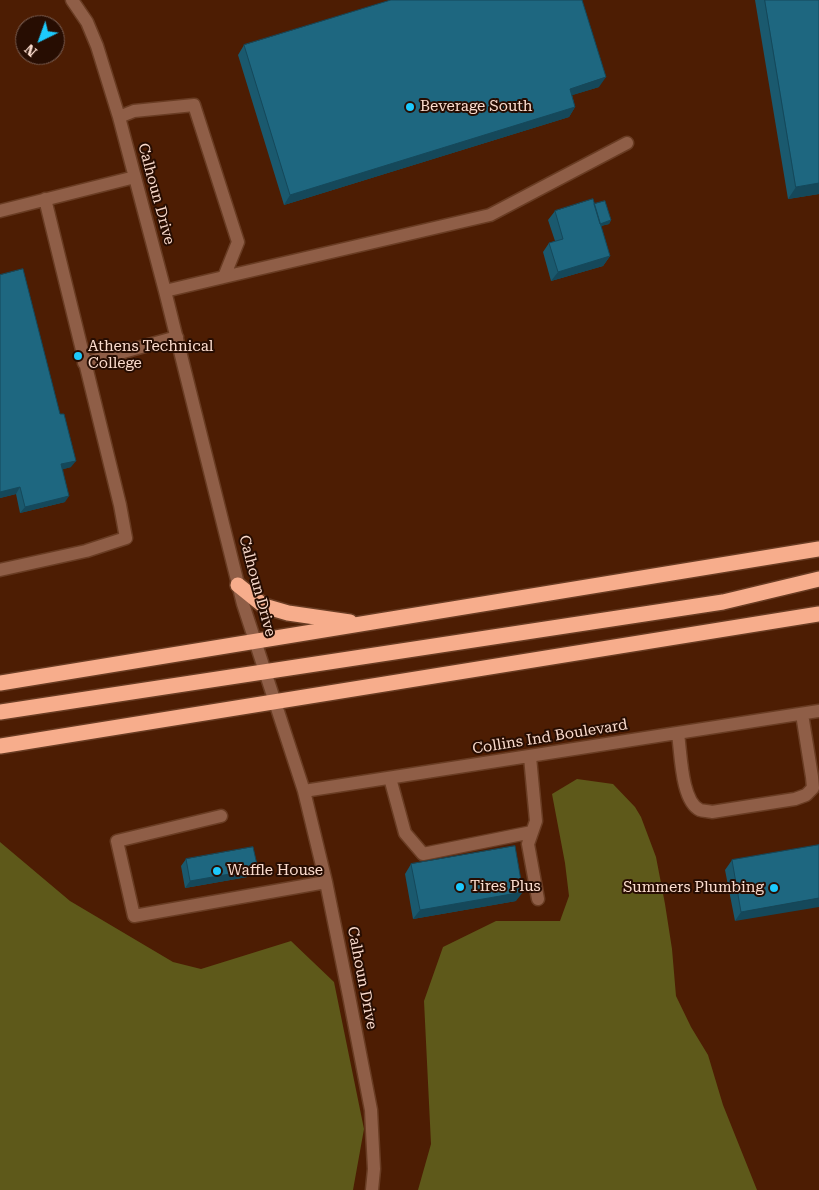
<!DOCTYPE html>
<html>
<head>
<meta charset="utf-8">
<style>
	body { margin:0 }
	#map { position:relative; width:819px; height:1190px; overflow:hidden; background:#4d1d03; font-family:"Roboto Serif",serif }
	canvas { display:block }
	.north { position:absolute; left:15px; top:15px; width:50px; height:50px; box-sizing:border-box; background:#270d02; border:1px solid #7c6054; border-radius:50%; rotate:222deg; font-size:14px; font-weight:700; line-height:20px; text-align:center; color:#fbdcce }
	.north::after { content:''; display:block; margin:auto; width:18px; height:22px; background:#1dc9fc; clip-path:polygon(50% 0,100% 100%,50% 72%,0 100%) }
</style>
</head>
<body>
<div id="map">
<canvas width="819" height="1190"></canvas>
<div class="north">N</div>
</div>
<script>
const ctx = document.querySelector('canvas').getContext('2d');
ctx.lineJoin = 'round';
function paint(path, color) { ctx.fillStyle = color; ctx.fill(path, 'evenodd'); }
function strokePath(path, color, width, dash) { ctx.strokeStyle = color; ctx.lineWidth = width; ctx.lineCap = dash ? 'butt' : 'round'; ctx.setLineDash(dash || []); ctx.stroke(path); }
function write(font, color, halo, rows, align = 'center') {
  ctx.font = font + ' "Roboto Serif",serif'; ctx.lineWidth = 4; ctx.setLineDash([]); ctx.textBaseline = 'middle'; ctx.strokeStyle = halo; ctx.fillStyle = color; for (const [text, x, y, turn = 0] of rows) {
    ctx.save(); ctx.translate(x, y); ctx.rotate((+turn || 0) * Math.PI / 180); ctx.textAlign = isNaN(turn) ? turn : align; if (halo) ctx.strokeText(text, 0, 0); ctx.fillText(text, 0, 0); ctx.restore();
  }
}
const green = new Path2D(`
	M 577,779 L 613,784 L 635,807 L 641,817 L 656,857 L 665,904 L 672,949 L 676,996 L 691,1027 L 708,1055 L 723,1105 L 757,1190 L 418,1190 L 431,1144 L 424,1001 L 443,947 L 496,921 L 560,921 L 569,896 L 565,863 L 552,794 Z
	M 0,842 L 70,901 L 173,962 L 201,969 L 291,941 L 334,982 L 364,1129 L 353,1190 L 0,1190 Z`);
const minor = new Path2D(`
	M 72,0 L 87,22 L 97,46 L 119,117 L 165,291 L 243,604 L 304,791 L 326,882 L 349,996 L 371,1110 L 374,1169 L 372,1190
	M 119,117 L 134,111 L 194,105 L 238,242 L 224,277 L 165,291
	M 0,211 L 135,177
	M 224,277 L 490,215 L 627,143
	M 84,363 L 177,337
	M 0,570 L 86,551 L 126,538 L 120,505 L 45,199
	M 678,734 C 681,753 681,801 700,810 C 703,811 708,811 712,812 L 795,799 L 806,795 L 813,788 L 812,777 L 802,714
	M 530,757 L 536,821 L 528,844 L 538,899
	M 390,778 L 405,833 L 423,854 L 532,832
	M 304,791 L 819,711
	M 221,816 L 117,841 L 134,916 L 326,882`);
const highway = new Path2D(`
	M 238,585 L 264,606 L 288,613 L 350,622
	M 0,683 L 819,549
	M 0,712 L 723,602 L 819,579
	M 0,746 L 819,614`);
const wall = new Path2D(`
	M 755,0 L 819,0 L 819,194 L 788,199 Z
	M 244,45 L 599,87 L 572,95 L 575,107 L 569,117 L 284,205 L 238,55 Z
	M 594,204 L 611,220 L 609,224 L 601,226 L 610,256 L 603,266 L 551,281 L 543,252 L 549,243 L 555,241 L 548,220 L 555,211 Z
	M 0,275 L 71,467 L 63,469 L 65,502 L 20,513 L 16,494 L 0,498 Z
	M 819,845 L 735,921 L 725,870 L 732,860 Z
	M 186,859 L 258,869 L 253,876 L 185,888 L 181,866 Z
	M 411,864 L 516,901 L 413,919 L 405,874 Z`);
const shadedWall = new Path2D(`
	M 606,77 L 599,87 L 563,98 L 570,89 Z
	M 575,107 L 569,117 L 284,205 L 290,195 Z
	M 819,183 L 819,194 L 788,199 L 796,187 Z
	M 611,220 L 609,224 L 596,227 L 599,224 Z
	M 610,256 L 603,266 L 551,281 L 558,272 Z
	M 76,461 L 71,467 L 57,471 L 61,464 Z
	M 20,487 L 16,494 L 0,498 L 0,492 Z
	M 69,496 L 65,502 L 20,513 L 25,507 Z
	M 258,869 L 253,876 L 185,888 L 190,881 Z
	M 523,892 L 516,901 L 413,919 L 420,910 Z
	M 819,898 L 819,907 L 735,921 L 741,912 Z`);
const building = new Path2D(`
	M 391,0 L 582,0 L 606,77 L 570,89 L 575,107 L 290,195 L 244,45 Z
	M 765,0 L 819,0 L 819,183 L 796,187 Z
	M 593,199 L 610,256 L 558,272 L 549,243 L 563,239 L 555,211 Z
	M 605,201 L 611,220 L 600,224 L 594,204 Z
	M 23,269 L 60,414 L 64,414 L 76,461 L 61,464 L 69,496 L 25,507 L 20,487 L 0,492 L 0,275 Z
	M 819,845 L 819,898 L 741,912 L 732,860 Z
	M 515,846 L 523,892 L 420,910 L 411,864 Z
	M 253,847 L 258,869 L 190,881 L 186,859 Z`);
const markers = [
	[410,107,5,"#1dc9fc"],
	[78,356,5,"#1dc9fc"],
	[217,871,5,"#1dc9fc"],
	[460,887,5,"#1dc9fc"],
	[774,888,5,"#1dc9fc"]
];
const poiNames = [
	["Beverage South",420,107],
	["Athens Technical",88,347],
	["College",88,364],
	["Waffle House",227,871],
	["Tires Plus",470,887],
	["Summers Plumbing",764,888,"right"]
];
const streetNames = [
	["Calhoun Drive",156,194,75],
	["Calhoun Drive",257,586,75],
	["Collins Ind Boulevard",550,737,-9],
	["Calhoun Drive",362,978,79]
];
paint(green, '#5e591a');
strokePath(minor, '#693c23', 15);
strokePath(highway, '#693c23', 18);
strokePath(minor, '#8f5e47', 12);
strokePath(highway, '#f7ad8c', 15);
paint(wall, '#1a596e');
paint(shadedWall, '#15485a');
paint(building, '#1e6780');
strokePath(building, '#15485a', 1);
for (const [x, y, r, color] of markers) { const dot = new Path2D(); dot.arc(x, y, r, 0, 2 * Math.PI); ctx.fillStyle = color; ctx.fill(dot); strokePath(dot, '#270d02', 2); }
write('15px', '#fbdcce', '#270d02', poiNames, 'left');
write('15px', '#fbdcce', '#270d02', streetNames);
</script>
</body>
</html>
